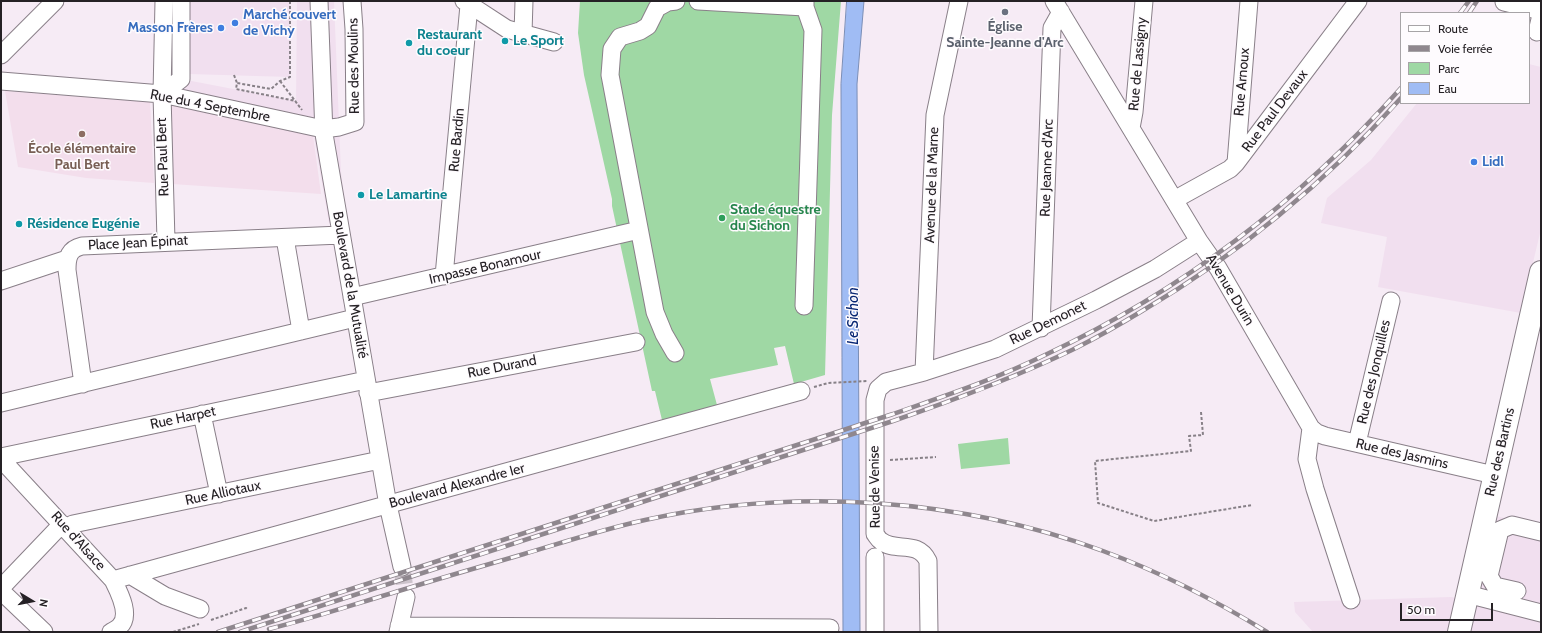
<!DOCTYPE html>
<html>
<head>
<meta charset="utf-8">
<style>
	body { margin:0 }
	#map { position:relative; width:1542px; height:633px; overflow:hidden; background:#f6ebf5; font-family:Cabin,sans-serif }
	canvas { display:block }
	.frame { position:absolute; inset:0; border:2px solid #252125; pointer-events:none }
	.legend { position:absolute; left:1400px; top:12px; width:130px; height:92px; box-sizing:border-box; background:#fefbfe; border:1px solid #a7a4a7; margin:0; padding:5px 7px; list-style:none; font-size:12px; color:#252125 }
	.legend li { display:flex; align-items:center; gap:8px; height:20px }
	.legend b { width:20px; border:1px solid #a7a4a7 }
	.north { position:absolute; left:12px; top:581px; width:40px; height:40px; -webkit-text-stroke:3px #fefbfe; paint-order:stroke; rotate:100deg; font-size:11px; font-weight:700; line-height:16px; text-align:center; color:#252125 }
	.north::after { content:''; display:block; margin:auto; width:14px; height:18px; background:#252125; clip-path:polygon(50% 0,100% 100%,50% 72%,0 100%) }
	.scale { position:absolute; left:1400px; top:603px; width:93px; height:18px; box-sizing:border-box; border:2px solid #252125; border-top:0; padding-left:5px; font-size:12px; line-height:14px; white-space:nowrap; color:#252125; -webkit-text-stroke:3px #fefbfe; paint-order:stroke }
</style>
</head>
<body>
<div id="map">
<canvas width="1542" height="633"></canvas>
<div class="frame"></div>
<ul class="legend">
<li><b style="height:5px;background:#fff"></b>Route</li>
<li><b style="height:5px;background:#8f878e"></b>Voie ferrée</li>
<li><b style="height:11px;background:#9fd8a4"></b>Parc</li>
<li><b style="height:11px;background:#a0bcf4"></b>Eau</li>
</ul>
<div class="north">N</div>
<div class="scale">50 m</div>
</div>
<script>
const ctx = document.querySelector('canvas').getContext('2d');
ctx.lineJoin = 'round';
function paint(path, color) { ctx.fillStyle = color; ctx.fill(path, 'evenodd'); }
function strokePath(path, color, width, dash) { ctx.strokeStyle = color; ctx.lineWidth = width; ctx.lineCap = dash ? 'butt' : 'round'; ctx.setLineDash(dash || []); ctx.stroke(path); }
function write(font, color, halo, rows, align = 'center') {
  ctx.font = font + ' Cabin,sans-serif'; ctx.lineWidth = 3; ctx.setLineDash([]); ctx.textBaseline = 'middle'; ctx.strokeStyle = halo; ctx.fillStyle = color; for (const [text, x, y, turn = 0] of rows) {
    ctx.save(); ctx.translate(x, y); ctx.rotate((+turn || 0) * Math.PI / 180); ctx.textAlign = isNaN(turn) ? turn : align; if (halo) ctx.strokeText(text, 0, 0); ctx.fillText(text, 0, 0); ctx.restore();
  }
}
const built = new Path2D(`
	M 162,1 L 180,1 L 181,79 L 296,101 L 297,1 L 334,1 L 341,172 L 347,223 L 329,223 L 313,132 L 162,102 Z
	M 189,1 L 290,1 L 290,77 L 189,74 Z
	M 1529,64 L 1541,67 L 1541,229 L 1521,313 L 1378,287 L 1387,237 L 1321,223 L 1327,198 L 1371,160 L 1417,103 L 1529,103 Z
	M 1496,516 L 1541,527 L 1541,632 L 1313,632 L 1295,612 L 1294,602 L 1451,597 L 1476,602 Z`);
const education = new Path2D(`
	M 5,91 L 150,102 L 154,183 L 86,178 L 18,167 Z
	M 169,105 L 313,135 L 321,194 L 172,184 Z`);
const green = new Path2D(`
	M 580,1 L 841,1 L 832,115 L 825,375 L 794,384 L 785,346 L 774,348 L 778,365 L 710,379 L 717,405 L 662,420 L 655,391 L 652,391 L 612,206 L 612,199 L 584,75 L 578,33 Z
	M 1008,438 L 1010,464 L 961,469 L 958,444 Z`);
const water = new Path2D(`
	M 847,1 L 864,1 L 857,84 L 860,632 L 843,632 L 841,84 Z`);
const minorTunnel = new Path2D(`
	M 402,567 L 406,597`);
const path = new Path2D(`
	M 290,1 L 290,77 L 280,81 L 271,89 L 237,83 L 236,89 L 296,101
	M 234,75 L 237,83
	M 280,81 L 302,110
	M 814,387 L 828,383 L 867,381
	M 1201,412 L 1203,435 L 1189,436 L 1191,451 L 1095,461 L 1098,503 L 1154,521 L 1252,505
	M 890,460 L 936,457
	M 211,620 L 246,608 L 248,610
	M 173,632 L 199,624`);
const minor = new Path2D(`
	M 164,1 L 162,94 L 166,241
	M 319,1 L 324,134 L 388,505 L 402,567
	M 464,1 L 507,29 L 554,42
	M 698,1 L 805,7
	M 1054,1 L 1199,241 L 1218,268 L 1311,428 L 1307,459 L 1315,489 L 1351,600
	M 1504,2 L 1541,11
	M 1537,32 L 1541,15
	M 523,34 L 524,1
	M 1,55 L 55,1
	M 1,81 L 162,94 L 323,129 L 339,127 L 355,122 L 354,29 L 352,1
	M 162,94 L 181,79 L 181,1
	M 1131,128 L 1134,112 L 1144,1
	M 1236,163 L 1249,1
	M 1174,200 L 1230,169 L 1236,163 L 1358,1
	M 285,238 L 301,331
	M 444,276 L 469,5
	M 1,281 L 67,259
	M 352,297 L 639,230
	M 804,306 L 813,30 L 805,7 L 805,1
	M 1041,328 L 1052,28 L 1061,12
	M 675,353 L 664,334 L 655,312 L 610,75 L 612,49 L 620,37 L 640,31 L 648,26 L 657,8 L 668,2 L 676,1
	M 924,372 L 935,115 L 959,1
	M 83,384 L 67,270 C 67,257 69,249 82,246 L 341,235
	M 368,393 L 636,342
	M 1,403 L 355,318
	M 202,414 L 219,494
	M 1311,428 L 1317,433 L 1325,436 L 1494,475
	M 1357,443 L 1391,301
	M 1,457 L 366,380
	M 1,459 L 113,580 C 119,592 132,616 119,627 C 117,629 113,631 111,632
	M 66,528 L 73,524 L 380,460
	M 875,557 L 875,632
	M 130,575 L 165,596 L 200,609
	M 113,580 L 801,391
	M 1,588 L 62,524
	M 1,591 L 44,632
	M 1517,591 L 1495,586 L 1489,576 L 1500,530 L 1512,525 L 1541,532
	M 1467,594 L 1541,613
	M 399,626 L 830,628
	M 398,632 L 406,597
	M 929,632 L 928,561 C 917,539 896,553 881,541 C 878,539 877,536 875,534 L 875,400 L 878,389 L 886,382 L 924,372 L 995,349 L 1096,300 L 1155,269 L 1199,241`);
const major = new Path2D(`
	M 1459,632 L 1541,272`);
const rail = new Path2D(`
	M 1460,13 L 1469,1
	M 1469,13 L 1477,1
	M 269,629 C 310,619 349,606 389,594 C 434,580 479,567 524,554 C 564,542 604,529 645,520 C 794,487 960,498 1103,551 C 1160,572 1215,600 1267,632
	M 218,632 L 893,414 C 944,396 996,379 1045,355 C 1181,291 1301,200 1401,88
	M 240,632 L 893,421 C 954,400 1014,378 1072,350 C 1096,338 1119,325 1142,311 C 1239,254 1326,182 1401,98`);
const markers = [
	[1005,12,4,"#6b7280"],
	[235,23,4,"#3f7fe0"],
	[221,28,4,"#3f7fe0"],
	[505,41,4,"#0f9aa8"],
	[409,43,4,"#0f9aa8"],
	[82,134,4,"#8d6e63"],
	[1474,162,4,"#3f7fe0"],
	[361,195,4,"#0f9aa8"],
	[722,218,4,"#2e9e5b"],
	[19,224,4,"#0f9aa8"]
];
const shopNames = [
	["Marché couvert",243,15],
	["de Vichy",243,31],
	["Masson Frères",213,28,"right"],
	["Lidl",1482,162]
];
const worshipNames = [
	["Église",1005,27],
	["Sainte-Jeanne d'Arc",1005,43]
];
const cultureNames = [
	["Restaurant",417,35],
	["du coeur",417,51],
	["Le Sport",513,41],
	["Le Lamartine",369,195],
	["Résidence Eugénie",27,224]
];
const streetNames = [
	["Rue de Lassigny",1138,64,-85],
	["Rue des Moulins",354,66,-91],
	["Rue Arnoux",1242,82,-85],
	["Rue du 4 Septembre",210,106,11],
	["Rue Paul Devaux",1275,111,-53],
	["Rue Bardin",457,140,-85],
	["Rue Paul Bert",163,157,-92],
	["Rue Jeanne d'Arc",1047,168,-88],
	["Avenue de la Marne",932,185,-88],
	["Place Jean Épinat",138,243,-3],
	["Impasse Bonamour",485,267,-13],
	["Boulevard de la Mutualité",350,285,80],
	["Avenue Durin",1230,290,59],
	["Rue Demonet",1048,323,-26],
	["Rue Durand",502,367,-11],
	["Rue des Jonquilles",1374,372,-77],
	["Rue Harpet",183,418,-12],
	["Rue des Bartins",1500,452,-77],
	["Rue des Jasmins",1402,454,13],
	["Boulevard Alexandre Ier",457,486,-15],
	["Rue de Venise",875,487,-91],
	["Rue Alliotaux",223,493,-12],
	["Rue d'Alsace",78,541,48]
];
const educationNames = [
	["École élémentaire",82,149],
	["Paul Bert",82,165]
];
const leisureNames = [
	["Stade équestre",730,210],
	["du Sichon",730,226]
];
const waterNames = [
	["Le Sichon",854,316,-90]
];
paint(built, '#f1dfef');
paint(education, '#f3deec');
paint(green, '#9fd8a4');
paint(water, '#a0bcf4');
strokePath(water, '#7b8eb6', 1);
strokePath(minorTunnel, '#ccc3cb', 17, [17, 8]);
strokePath(minor, '#897f88', 19);
strokePath(major, '#897f88', 24);
strokePath(path, '#878087', 2, [3, 2]);
strokePath(minor, '#fff', 17);
strokePath(major, '#fff', 22);
strokePath(rail, '#8f878e', 4.5);
strokePath(rail, '#fefbfe', 3, [9]);
for (const [x, y, r, color] of markers) { const dot = new Path2D(); dot.arc(x, y, r, 0, 2 * Math.PI); ctx.fillStyle = color; ctx.fill(dot); strokePath(dot, '#fefbfe', 1.5); }
write('bold 14px', '#366cbe', '#fefbfe', shopNames, 'left');
write('bold 14px', '#5b616d', '#fefbfe', worshipNames);
write('bold 14px', '#0d838f', '#fefbfe', cultureNames, 'left');
write('14px', '#252125', '#fefbfe', streetNames);
write('bold 14px', '#785e54', '#fefbfe', educationNames);
write('bold 14px', '#27864d', '#fefbfe', leisureNames, 'left');
write('italic 15px', '#072673', '#fefbfe', waterNames);
</script>
</body>
</html>
